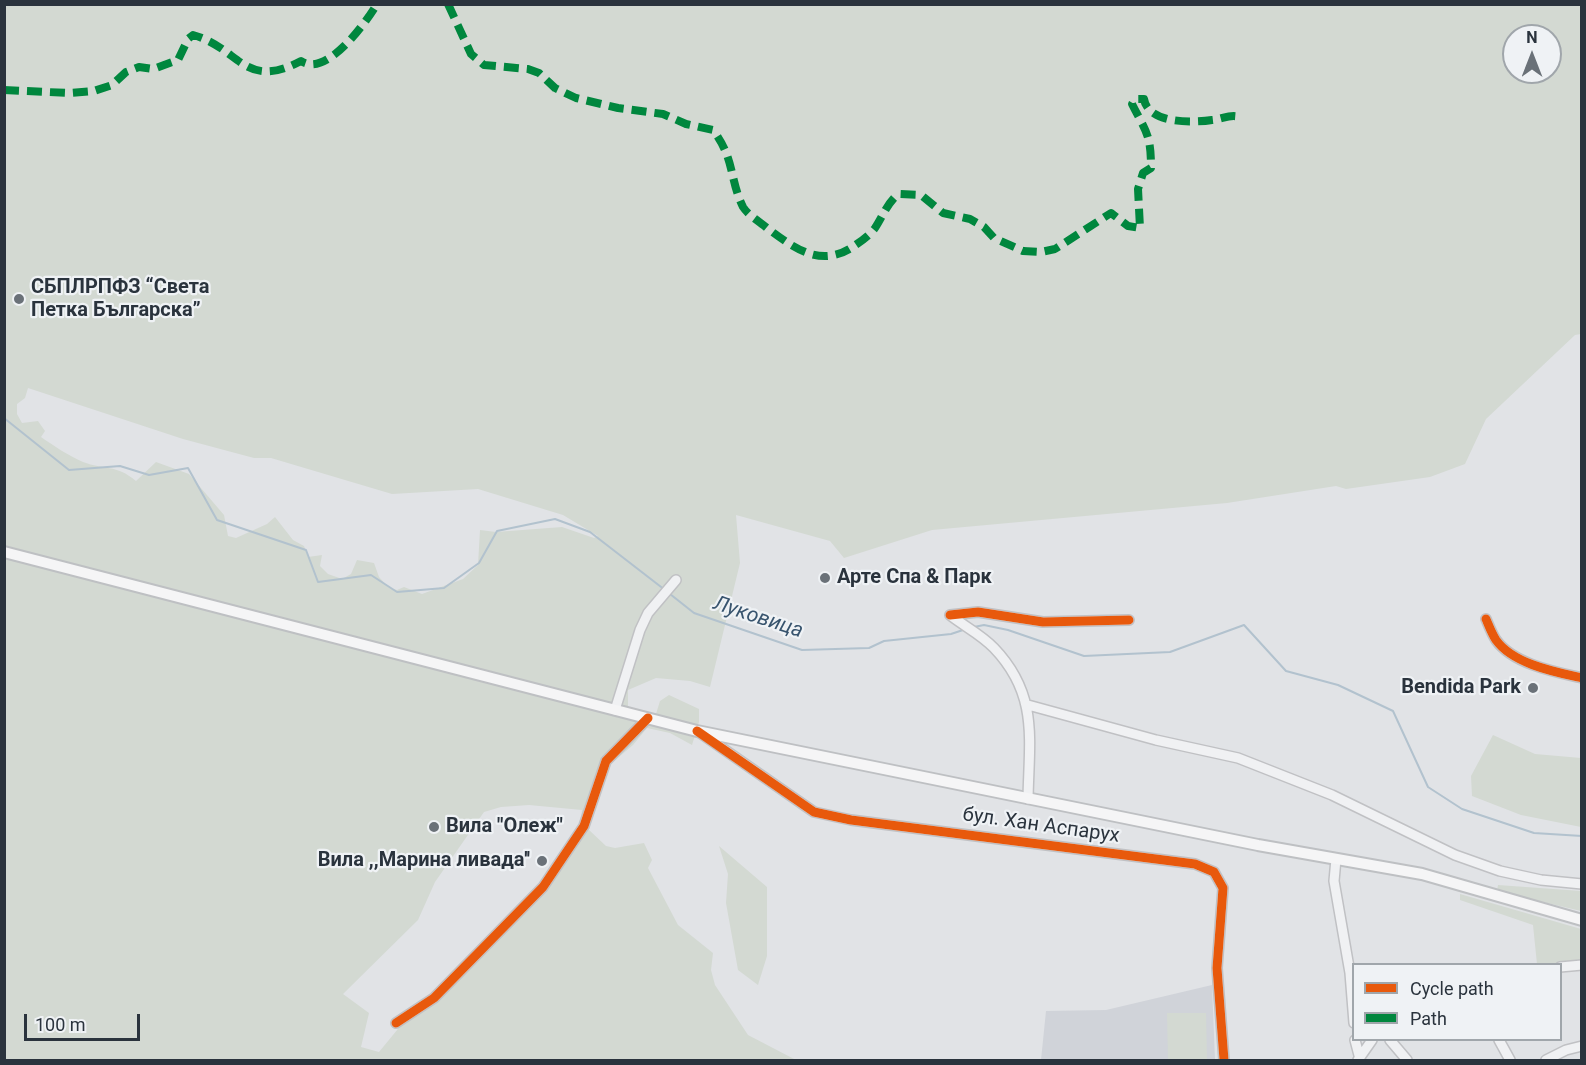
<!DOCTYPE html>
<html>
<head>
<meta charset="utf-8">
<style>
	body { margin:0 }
	#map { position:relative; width:1586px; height:1065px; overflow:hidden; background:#e1e3e6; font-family:Roboto,sans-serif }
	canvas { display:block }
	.frame { position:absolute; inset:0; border:6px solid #2a333d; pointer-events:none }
	.legend { position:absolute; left:1352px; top:963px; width:210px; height:78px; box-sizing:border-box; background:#eff2f5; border:2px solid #a0a6ab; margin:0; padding:8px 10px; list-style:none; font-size:18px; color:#2a333d }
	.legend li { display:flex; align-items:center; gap:12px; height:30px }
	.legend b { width:30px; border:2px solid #a0a6ab }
	.north { position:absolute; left:1502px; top:24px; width:60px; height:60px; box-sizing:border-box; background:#eff2f5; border:2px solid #a0a6ab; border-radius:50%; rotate:0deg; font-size:16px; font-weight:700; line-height:24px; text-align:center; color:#2a333d }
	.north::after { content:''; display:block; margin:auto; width:21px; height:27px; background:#6a7178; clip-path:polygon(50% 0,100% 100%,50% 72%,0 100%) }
	.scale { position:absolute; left:24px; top:1014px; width:116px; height:27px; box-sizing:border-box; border:3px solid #2a333d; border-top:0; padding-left:8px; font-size:18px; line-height:21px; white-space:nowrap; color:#2a333d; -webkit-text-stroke:4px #eff2f5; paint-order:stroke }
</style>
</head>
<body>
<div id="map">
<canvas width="1586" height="1065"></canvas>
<div class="frame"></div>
<ul class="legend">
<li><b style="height:8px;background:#e8590c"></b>Cycle path</li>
<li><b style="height:8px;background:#00873e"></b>Path</li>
</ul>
<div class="north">N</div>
<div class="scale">100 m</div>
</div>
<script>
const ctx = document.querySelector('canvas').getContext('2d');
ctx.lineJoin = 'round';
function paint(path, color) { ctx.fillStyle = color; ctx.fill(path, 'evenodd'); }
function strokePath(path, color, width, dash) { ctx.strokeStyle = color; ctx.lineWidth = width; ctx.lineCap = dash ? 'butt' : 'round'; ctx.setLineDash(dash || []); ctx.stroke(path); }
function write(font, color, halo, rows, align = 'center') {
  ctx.font = font + ' Roboto,sans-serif'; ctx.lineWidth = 4.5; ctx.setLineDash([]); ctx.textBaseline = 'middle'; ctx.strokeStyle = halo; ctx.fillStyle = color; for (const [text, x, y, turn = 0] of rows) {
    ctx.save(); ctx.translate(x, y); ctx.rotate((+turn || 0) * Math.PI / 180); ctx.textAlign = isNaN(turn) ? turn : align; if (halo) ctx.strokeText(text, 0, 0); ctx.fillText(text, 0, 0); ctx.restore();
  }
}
const built = new Path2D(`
	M 1212,985 L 1215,1060 L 1041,1060 L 1046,1011 L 1106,1010 Z`);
const green = new Path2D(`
	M 5,5 L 1581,5 L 1581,334 L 1575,335 L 1486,419 L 1465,464 L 1430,477 L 1346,489 L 1336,486 L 1227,503 L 932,530 L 844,558 L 830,541 L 736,515 L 740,563 L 710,687 L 690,681 L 656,678 L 628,690 L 628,706 L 637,714 L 656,714 L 660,701 L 669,695 L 699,709 L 699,722 L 692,745 L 670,733 L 647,728 L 633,745 L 605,769 L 588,829 L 606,846 L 615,848 L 644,843 L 652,860 L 648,868 L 678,925 L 713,953 L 711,970 L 715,985 L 748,1035 L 796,1060 L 5,1060 ZM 1514,36 L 1550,36 L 1550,72 L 1514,72 ZM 28,388 L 183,439 L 254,458 L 271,458 L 392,494 L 478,489 L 563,515 L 598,536 L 594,538 L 562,527 L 496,532 L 480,530 L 478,565 L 463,579 L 422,594 L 404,587 L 397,590 L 388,587 L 379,577 L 374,563 L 357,560 L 351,574 L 342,579 L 328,574 L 320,566 L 322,555 L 308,557 L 304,546 L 293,540 L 275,517 L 267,524 L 236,538 L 228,536 L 224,515 L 189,474 L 156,462 L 136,481 C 116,464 104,470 83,462 C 69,456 54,446 41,437 L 45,431 L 38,421 L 22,423 L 17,414 L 17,404 L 25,398 ZM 529,805 L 582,810 L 580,827 L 537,892 L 402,1024 L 379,1052 L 361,1047 L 369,1013 L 343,994 L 418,920 L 435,882 L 484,812 L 501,807 Z
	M 1493,735 L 1535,754 L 1581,758 L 1581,827 L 1521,815 L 1472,796 L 1471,776 Z
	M 719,846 L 767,887 L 767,956 L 758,985 L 738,970 L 726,903 L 728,874 Z
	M 1498,885 L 1581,891 L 1581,911 L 1497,891 Z
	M 1460,894 L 1581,929 L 1581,963 L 1537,964 L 1533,925 L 1460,900 Z
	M 1167,1013 L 1206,1013 L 1207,1060 L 1168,1060 Z`);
const stream = new Path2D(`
	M 4,418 L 69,470 L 120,466 L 149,475 L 188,468 L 217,520 L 306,550 L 318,582 L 371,575 L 397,592 L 444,588 L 479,563 L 497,531 L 555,519 L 590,532 L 665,590
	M 670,594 L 694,613 L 802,650 L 869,648 L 884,641 L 951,634 L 966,629
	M 974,627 L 984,625 L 1008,630 L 1084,656 L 1170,652 L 1244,625 L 1286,671 L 1338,685 L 1393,711 L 1428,787 L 1462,809 L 1534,833 L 1582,836`);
const minor = new Path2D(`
	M 950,615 C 964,626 982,635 994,648 C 1039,695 1029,740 1028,799
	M 950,615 L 978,612 L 1043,622 L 1129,620
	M 1486,619 C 1489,626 1492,634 1496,640 C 1513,664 1555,672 1582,678
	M 1028,705 L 1156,740 L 1238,758 L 1332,795 L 1455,855 L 1500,871 L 1541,880 L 1582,884
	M 615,710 L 640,630 L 648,613 L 676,580
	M 699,732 L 814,812 L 851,820 L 1195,864 L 1214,872 L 1223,888 L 1217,968 L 1224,1060
	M 1336,859 L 1334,881 L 1350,973 L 1354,1023
	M 1560,967 L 1582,965
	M 396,1023 L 434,998 L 543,887 L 584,826 L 606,761 L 648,718
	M 1355,1040 L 1360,1059
	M 1390,1040 L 1407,1060
	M 1499,1040 L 1510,1060
	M 1358,1060 L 1372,1040
	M 1546,1060 L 1566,1050 L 1582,1046`);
const major = new Path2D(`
	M 4,552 L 697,731 L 1258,845 L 1422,874 L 1582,920`);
const quiet = new Path2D(`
	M 448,4 L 471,54 L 484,65 L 528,69 L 539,73 L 555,88 L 576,98 L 618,108 L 663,114 L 686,124 L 713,130 C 735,159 729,178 743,207 C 748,215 760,222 767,228 C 794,248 821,269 854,246 C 860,242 870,235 875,228 C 883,216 886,205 898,194 L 921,195 L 943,213 L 970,219 L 984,227 L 994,238 L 1023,251 L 1041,252 L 1055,249 L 1111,213 L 1128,226 L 1140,228 L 1138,189 L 1143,173 L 1151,168 C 1151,134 1146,132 1132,104 L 1135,99 L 1144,99 C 1148,124 1193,123 1212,120 C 1223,119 1229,114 1240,117
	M 4,90 L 69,93 L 94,91 L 112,85 L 126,72 L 139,67 L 153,69 L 178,60 L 188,39 L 193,35 C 240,48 244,91 301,61 C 326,78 365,24 377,4`);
const cycleway = new Path2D(`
	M 950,615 L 978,612 L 1043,622 L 1129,620
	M 1486,619 C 1489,626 1492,634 1496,640 C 1513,664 1555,672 1582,678
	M 697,731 L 814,812 L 851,820 L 1195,864 L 1214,872 L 1223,888 L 1217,968 L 1224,1060
	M 396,1023 L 434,998 L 543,887 L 584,826 L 606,761 L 648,718`);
const markers = [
	[19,299,6,"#6a7178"],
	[825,578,6,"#6a7178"],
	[1533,688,6,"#6a7178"],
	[434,827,6,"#6a7178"],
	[542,861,6,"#6a7178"]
];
const poiNames = [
	["СБПЛРПФЗ “Света",31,288],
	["Петка Българска”",31,311],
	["Арте Спа & Парк",837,578],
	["Bendida Park",1521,688,"right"],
	["Вила \"Олеж\"",446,827],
	["Вила ,,Марина ливада''",530,861,"right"]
];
const streetNames = [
	["бул. Хан Аспарух",1041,826,8]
];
const waterNames = [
	["Луковица",758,618,18]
];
paint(built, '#d0d3d9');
paint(green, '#d3d9d2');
strokePath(stream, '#b2c2ce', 2);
strokePath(minor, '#c0c1c4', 12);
strokePath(major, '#bec0c3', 14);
strokePath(minor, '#f0f1f3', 9);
strokePath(major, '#f5f5f6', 10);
strokePath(quiet, '#00873e', 8, [15, 8]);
strokePath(cycleway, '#e8590c', 9);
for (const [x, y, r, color] of markers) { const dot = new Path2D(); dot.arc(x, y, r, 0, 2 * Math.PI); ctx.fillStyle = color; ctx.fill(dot); strokePath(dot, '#eff2f5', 2); }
write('bold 20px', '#2a333d', '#eff2f5', poiNames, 'left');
write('20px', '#2a333d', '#eff2f5', streetNames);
write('italic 21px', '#38546e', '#eff2f5', waterNames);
</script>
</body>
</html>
